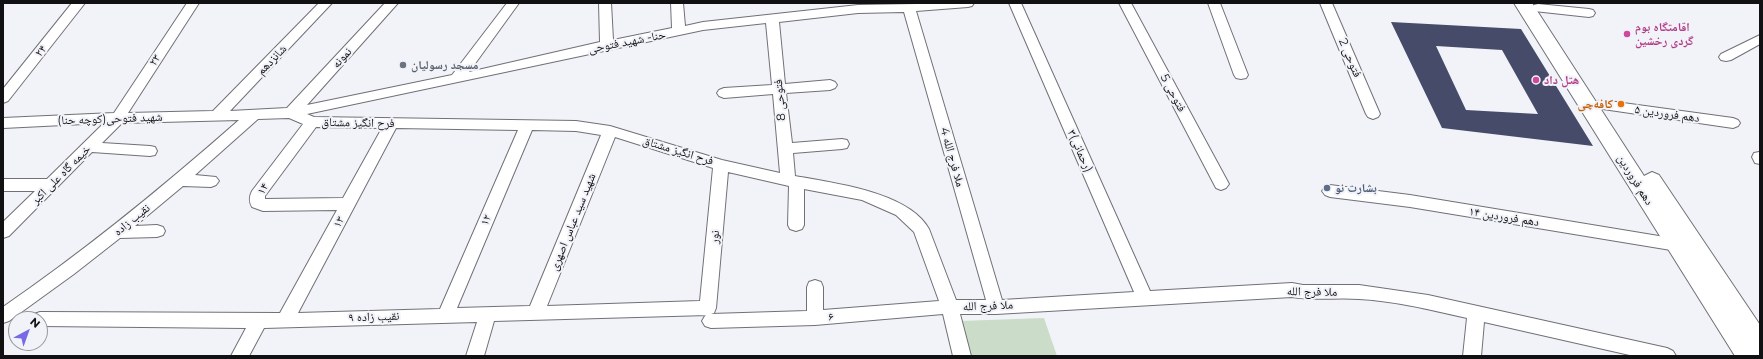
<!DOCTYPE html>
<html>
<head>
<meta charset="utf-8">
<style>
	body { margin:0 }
	#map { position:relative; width:1763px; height:359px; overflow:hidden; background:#f1f3f9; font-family:Montserrat,sans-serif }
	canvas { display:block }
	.frame { position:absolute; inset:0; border:4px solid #111113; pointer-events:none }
	.north { position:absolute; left:8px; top:311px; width:40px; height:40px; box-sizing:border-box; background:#f1f3f9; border:1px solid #97999d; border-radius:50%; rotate:41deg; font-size:11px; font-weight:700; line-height:16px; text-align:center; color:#111113 }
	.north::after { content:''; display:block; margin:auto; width:14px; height:18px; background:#7869e4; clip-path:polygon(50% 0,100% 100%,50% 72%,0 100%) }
</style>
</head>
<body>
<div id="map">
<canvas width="1763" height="359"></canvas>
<div class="frame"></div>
<div class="north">N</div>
</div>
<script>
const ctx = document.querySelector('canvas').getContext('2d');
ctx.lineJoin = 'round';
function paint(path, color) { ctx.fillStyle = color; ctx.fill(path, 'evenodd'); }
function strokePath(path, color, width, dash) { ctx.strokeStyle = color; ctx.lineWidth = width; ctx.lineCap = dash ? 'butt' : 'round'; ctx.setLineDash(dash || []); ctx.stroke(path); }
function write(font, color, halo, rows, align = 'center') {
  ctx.font = font + ' Montserrat,"Noto Naskh Arabic",sans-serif'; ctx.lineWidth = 4; ctx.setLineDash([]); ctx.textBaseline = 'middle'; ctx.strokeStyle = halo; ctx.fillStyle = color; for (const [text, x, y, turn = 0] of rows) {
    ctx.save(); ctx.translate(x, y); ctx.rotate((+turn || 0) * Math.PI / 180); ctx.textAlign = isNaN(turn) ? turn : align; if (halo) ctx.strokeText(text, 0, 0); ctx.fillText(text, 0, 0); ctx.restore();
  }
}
const green = new Path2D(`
	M 1044,318 L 1057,356 L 970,356 L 960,321 Z`);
const building = new Path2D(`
	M 1391,22 L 1521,29 L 1593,146 L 1442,128 ZM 1436,46 L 1502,50 L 1538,114 L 1466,110 Z`);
const minor = new Path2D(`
	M 72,3 L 85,3 L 8,101 L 3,103 L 3,89 Z
	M 187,3 L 199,3 L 128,113 L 213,111 L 319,3 L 332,3 L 230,111 L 287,108 L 385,3 L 398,3 L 307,105 L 452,75 L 507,3 L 519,3 L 469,72 L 600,42 L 599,3 L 611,3 L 613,40 L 672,28 L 671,3 L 683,3 L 685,26 L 703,22 L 858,5 L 974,3 L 972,6 L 968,7 L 916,11 L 1002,300 L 1134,292 L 1009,3 L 1021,3 L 1150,291 L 1292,283 L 1303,285 L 1359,285 L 1428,295 L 1667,348 L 1673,351 L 1676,356 L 1634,356 L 1484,322 L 1481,356 L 1463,356 L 1467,318 C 1432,310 1395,301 1359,299 C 1337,297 1314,301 1292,297 L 996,314 L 960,314 L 971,356 L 953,356 L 943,314 L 815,325 L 711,328 L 705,326 L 702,321 L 705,316 L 711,314 L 807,311 L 807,287 L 809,282 L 815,280 L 821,282 L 823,287 L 823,310 L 939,301 L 914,232 L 896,215 L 862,200 L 804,189 L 804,225 L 802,229 L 796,231 L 790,229 L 788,225 L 789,186 L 728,172 L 716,308 L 714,313 L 708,315 L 494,321 L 484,356 L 466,356 L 477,322 L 264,328 L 249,356 L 231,356 L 246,328 L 40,326 L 40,319 L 31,319 L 34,314 L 40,312 L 280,313 L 337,210 L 263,211 L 252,207 C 249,202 249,197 252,191 L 303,124 L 289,118 L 258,119 L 195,175 L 216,177 L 219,181 L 216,185 L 211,187 L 183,186 L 135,226 L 157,225 L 163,227 L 165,231 L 163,235 L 157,237 L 120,238 L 74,274 L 9,321 L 3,323 L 3,307 C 86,250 164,186 239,120 L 122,123 L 102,143 L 150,146 L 155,147 L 157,151 L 155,155 L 150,156 L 92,152 L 9,236 L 3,238 L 3,222 L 35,191 L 3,191 L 3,179 L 47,179 L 104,123 L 3,128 L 3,118 L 114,113 ZM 904,12 L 986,300 L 956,300 L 929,229 C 909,192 833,183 795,176 L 793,153 L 842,149 L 847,148 L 849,144 L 847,140 L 842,139 L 792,143 L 786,93 L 830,90 L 835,88 L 837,85 L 835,82 L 830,80 L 785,84 L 779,22 L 858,13 ZM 766,23 L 772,85 L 724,88 L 719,90 L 717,93 L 719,96 L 724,98 L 773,94 L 780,173 L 722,160 L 610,126 L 576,121 L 314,117 L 307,114 L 703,30 ZM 316,127 L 382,128 L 343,198 L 265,199 L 265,196 ZM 396,128 L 518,130 L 440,309 L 298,313 ZM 532,130 L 576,131 L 601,135 L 530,306 L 457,308 ZM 615,137 L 713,168 L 700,301 L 547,306 Z
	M 1119,3 L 1131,3 L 1229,184 L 1226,188 L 1221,190 L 1216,188 Z
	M 1208,3 L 1220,3 L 1248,75 L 1246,78 L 1241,79 L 1236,78 L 1234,75 Z
	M 1320,3 L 1332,3 L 1380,114 L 1378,117 L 1373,119 L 1368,117 L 1366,114 Z
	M 1538,4 L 1589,9 L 1593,10 L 1595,13 L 1593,16 L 1589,17 L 1534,11 L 1532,8 L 1534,5 Z
	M 1760,35 L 1760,44 L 1731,60 L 1726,61 L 1721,60 L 1719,57 L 1721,54 Z
	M 1601,100 L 1733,118 L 1738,120 L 1740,123 L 1738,126 L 1733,128 L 1596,108 L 1594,105 L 1596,102 Z
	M 1759,152 L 1760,152 L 1760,164 L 1755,163 L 1752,157 L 1754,153 Z
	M 1330,185 L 1410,195 L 1677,239 L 1683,241 L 1685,245 L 1683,249 L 1677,251 L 1410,207 L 1330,197 L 1325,195 L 1322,191 L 1325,187 Z`);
const secondary = new Path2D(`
	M 1514,3 L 1532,3 L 1644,176 L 1652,172 L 1659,175 L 1760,325 L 1760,356 L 1735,356 Z`);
const markers = [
	[1627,34,4,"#d1479c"],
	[403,65,4,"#6b7280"],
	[1536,80,4,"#d1479c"],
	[1621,104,4,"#e8710a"],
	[1327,188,4,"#5c6f8a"]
];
const hotelNames = [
	["اقامتگاه بوم",1635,27],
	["گردی رخشین",1635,41],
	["هتل داد",1544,80]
];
const streetNames = [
	["حنا- شهید فتوحی",627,42,-11],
	["۲۴",41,51,-51],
	["نمونه",342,58,-47],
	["فتوحی 2",1350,58,67],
	["۲۳",155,60,-57],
	["شانزدهم",272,60,-46],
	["فتوحی 5",1173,93,62],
	["فتوحی 8",780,100,-95],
	["دهم فروردین ۵",1667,114,8],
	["(کوچه حنا)شهید فتوحی",110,119,-2],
	["فرح انگیز مشتاق",358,123,1],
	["فرح انگیز مشتاق",678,151,17],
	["۳(رحمانی)",1080,151,66],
	["4 ملا فرج الله",952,157,74],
	["خیمه گاه علی اکبر",61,175,-45],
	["دهم فروردین",1635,180,58],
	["۱۴",263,189,-58],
	["دهم فروردین ۱۴",1504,217,9],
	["نقیب زاده",132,220,-39],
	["۱۲",486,220,-67],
	["۱۳",339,222,-61],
	["شهید سید عباس اصهری",573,222,-68],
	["نور",715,237,-85],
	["ملا فرج الله",1312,292,1],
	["ملا فرج الله",988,306,-2],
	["نقیب زاده ۹",374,317,-2],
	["۶",831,317,-4]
];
const worshipNames = [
	["مسجد رسولیان",411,65]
];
const foodNames = [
	["کافه‌چی",1613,104]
];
const serviceNames = [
	["بشارت نو",1335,188]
];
paint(green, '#cbddc8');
paint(building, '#474b6a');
strokePath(minor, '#707176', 2);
strokePath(secondary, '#707176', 2);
paint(minor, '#fff');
paint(secondary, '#fff');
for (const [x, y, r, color] of markers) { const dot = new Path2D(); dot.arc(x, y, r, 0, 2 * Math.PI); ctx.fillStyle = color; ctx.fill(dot); strokePath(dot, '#f1f3f9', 1.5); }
write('bold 12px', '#b23c85', '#f1f3f9', hotelNames, 'left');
write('12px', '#111113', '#f1f3f9', streetNames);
write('bold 12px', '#5b616d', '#f1f3f9', worshipNames, 'left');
write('bold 12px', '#c56008', '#f1f3f9', foodNames, 'right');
write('bold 12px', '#4e5e75', '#f1f3f9', serviceNames, 'left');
</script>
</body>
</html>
